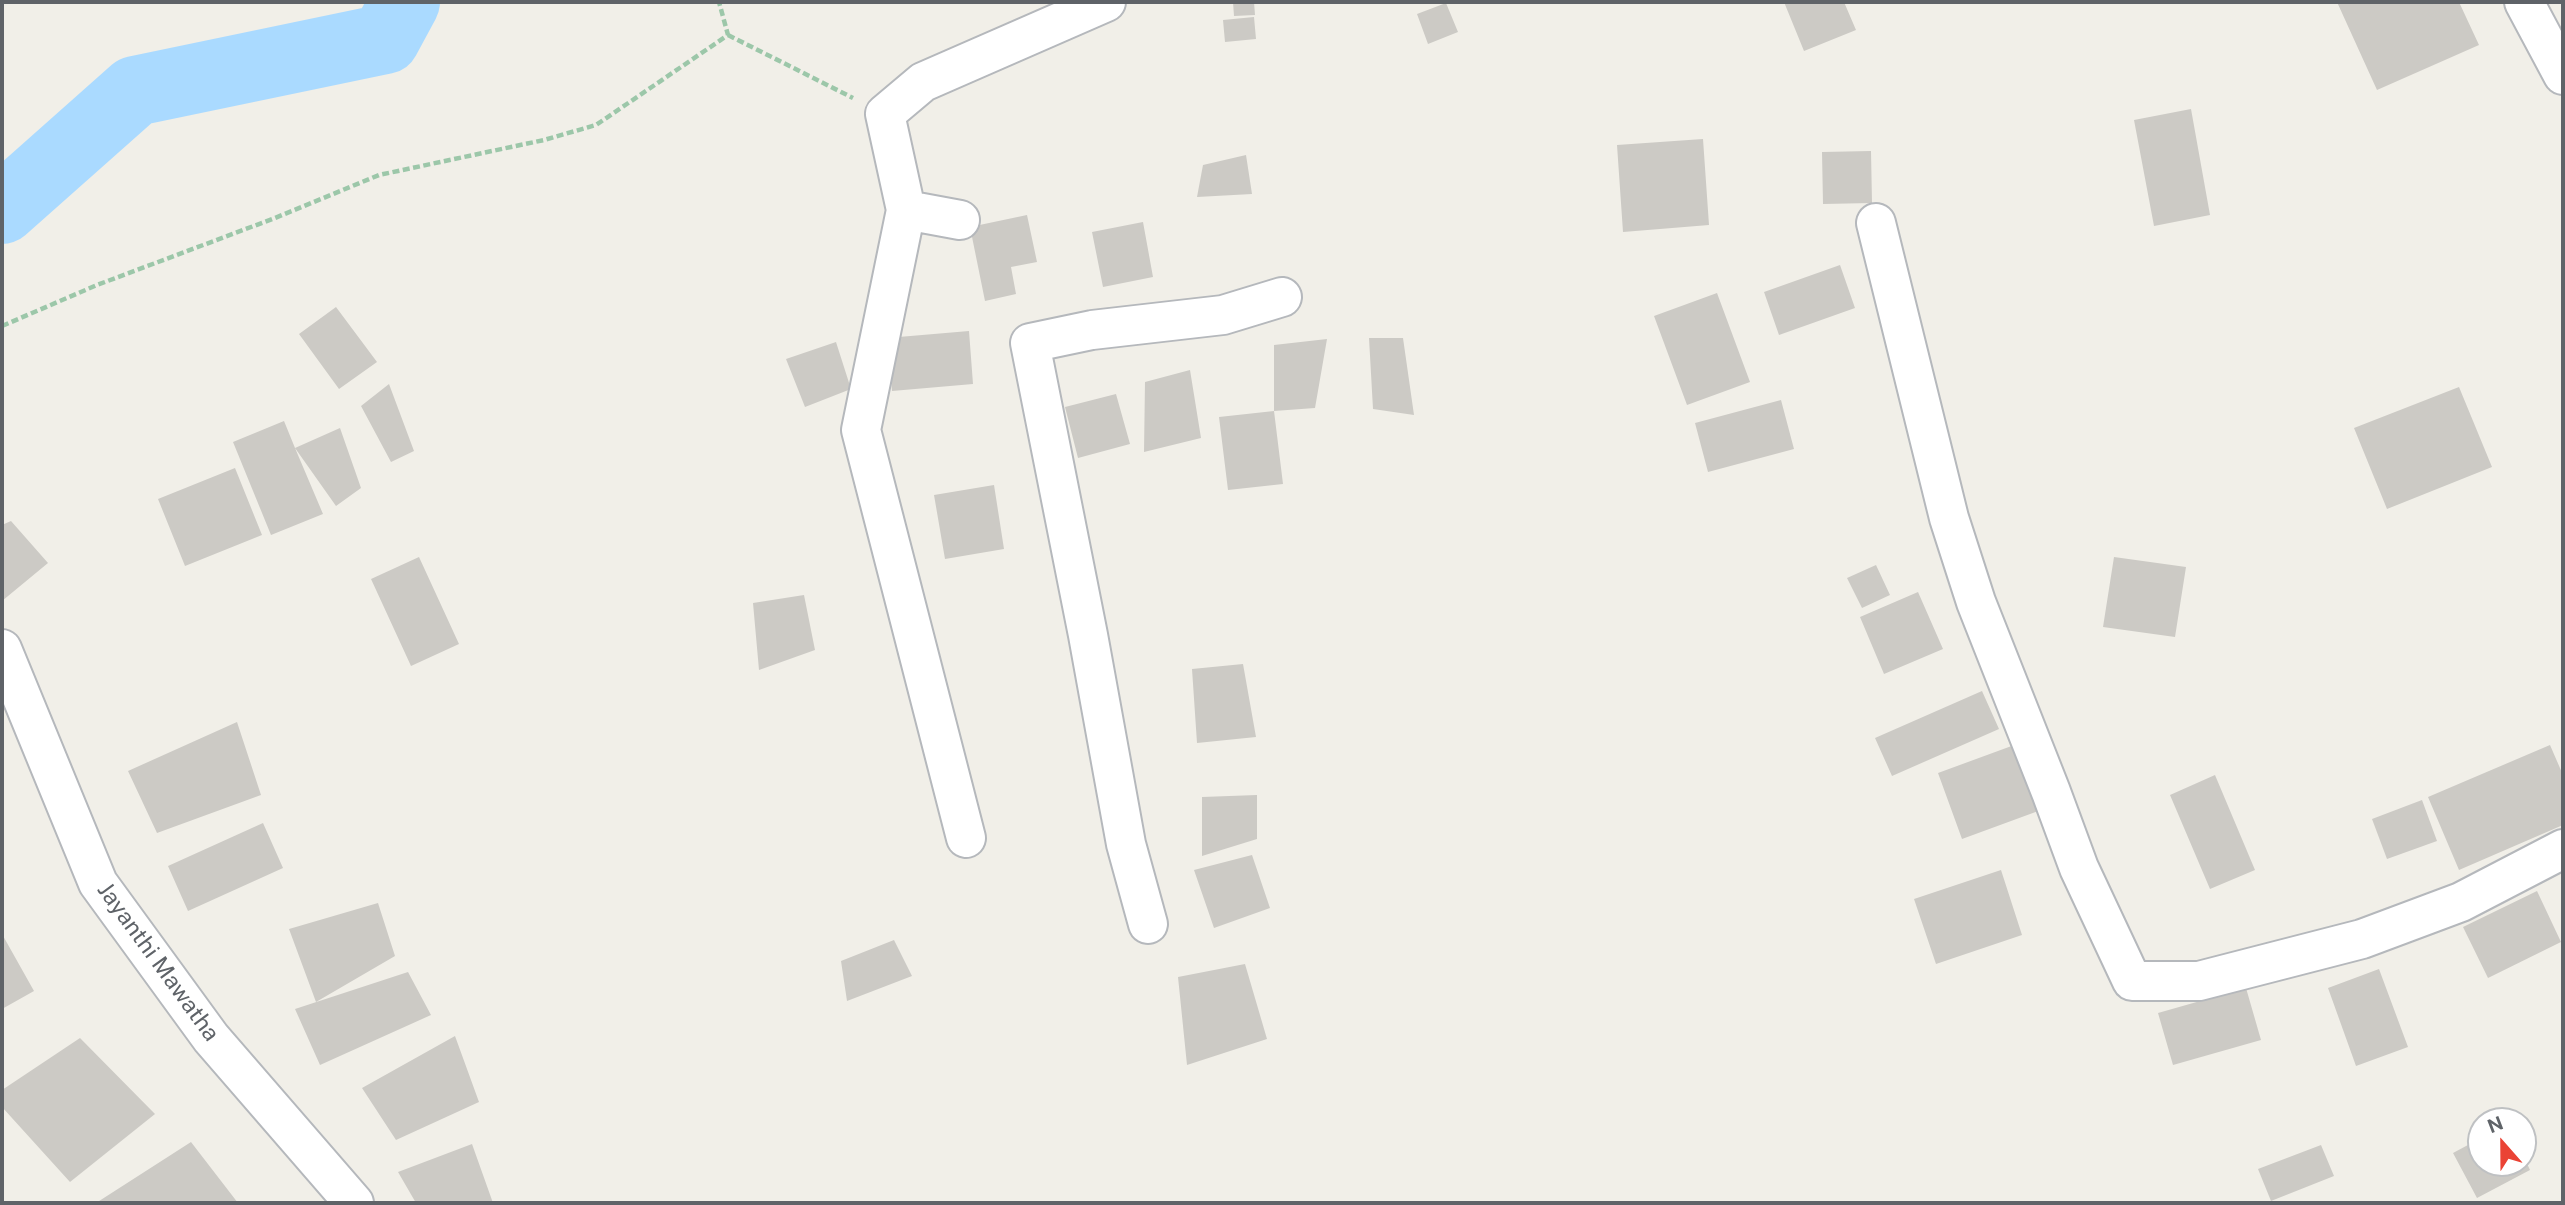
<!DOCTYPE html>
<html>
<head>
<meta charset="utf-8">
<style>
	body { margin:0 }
	#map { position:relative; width:2565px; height:1205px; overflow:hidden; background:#f1efe8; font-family:"Public Sans",sans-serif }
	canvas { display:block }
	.frame { position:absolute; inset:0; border:4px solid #5f6368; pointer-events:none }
	.north { position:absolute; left:2467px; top:1107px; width:70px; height:70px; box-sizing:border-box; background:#fff; border:2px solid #bfc1c3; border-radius:50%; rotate:339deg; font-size:19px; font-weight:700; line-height:28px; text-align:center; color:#5f6368 }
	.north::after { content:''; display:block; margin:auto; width:24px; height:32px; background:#ea4335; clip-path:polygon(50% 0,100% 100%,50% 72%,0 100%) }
</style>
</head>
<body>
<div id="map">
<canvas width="2565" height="1205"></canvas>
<div class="frame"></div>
<div class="north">N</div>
</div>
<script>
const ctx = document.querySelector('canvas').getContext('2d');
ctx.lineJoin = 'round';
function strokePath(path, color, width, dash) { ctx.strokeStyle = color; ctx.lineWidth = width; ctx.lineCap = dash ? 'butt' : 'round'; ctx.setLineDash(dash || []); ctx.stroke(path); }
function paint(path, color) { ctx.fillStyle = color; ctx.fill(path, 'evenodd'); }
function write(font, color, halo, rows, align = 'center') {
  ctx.font = font + ' "Public Sans",sans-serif'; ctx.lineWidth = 5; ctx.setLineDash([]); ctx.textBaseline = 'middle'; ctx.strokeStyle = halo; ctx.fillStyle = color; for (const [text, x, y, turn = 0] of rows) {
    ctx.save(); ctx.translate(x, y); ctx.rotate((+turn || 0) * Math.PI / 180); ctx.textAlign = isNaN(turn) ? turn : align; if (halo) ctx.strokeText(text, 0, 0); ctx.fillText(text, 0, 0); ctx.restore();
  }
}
const river = new Path2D(`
	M 2,209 L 135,91 L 385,39 L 405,2`);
const building = new Path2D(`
	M 1233,2 L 1254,2 L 1255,15 L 1234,16 Z
	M 1784,2 L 1844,2 L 1856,30 L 1804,51 Z
	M 2337,2 L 2459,2 L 2479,45 L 2377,90 Z
	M 1446,3 L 1458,32 L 1428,44 L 1417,14 Z
	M 1254,17 L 1256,39 L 1225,42 L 1223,20 Z
	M 2191,109 L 2210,215 L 2154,226 L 2134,120 Z
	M 1703,139 L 1709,225 L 1623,232 L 1617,145 Z
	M 1871,151 L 1872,203 L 1823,204 L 1822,152 Z
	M 1246,155 L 1252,194 L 1197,197 L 1203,165 Z
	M 1027,215 L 1037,262 L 1011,267 L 1016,294 L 985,301 L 970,227 Z
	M 1143,222 L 1153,277 L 1103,287 L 1092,232 Z
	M 1840,265 L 1855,308 L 1779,335 L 1764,292 Z
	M 1717,293 L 1750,382 L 1687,405 L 1654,316 Z
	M 336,307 L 377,362 L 339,389 L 299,334 Z
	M 969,331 L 973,384 L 892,391 L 887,338 Z
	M 1369,338 L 1403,338 L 1414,415 L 1373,409 Z
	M 1327,339 L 1315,408 L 1274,411 L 1274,345 Z
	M 836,342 L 851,389 L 805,407 L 786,359 Z
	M 1190,370 L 1201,438 L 1144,452 L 1145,382 Z
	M 389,384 L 414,451 L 391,462 L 361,406 Z
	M 2459,387 L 2492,467 L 2387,509 L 2354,428 Z
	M 1116,394 L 1130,444 L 1078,458 L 1065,407 Z
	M 1781,400 L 1794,449 L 1708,472 L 1695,423 Z
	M 1274,411 L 1283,484 L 1228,490 L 1219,417 Z
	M 284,421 L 295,448 L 340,428 L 361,488 L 336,506 L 295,448 L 323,514 L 271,535 L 233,442 Z
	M 235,468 L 262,535 L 185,566 L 158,499 Z
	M 994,485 L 1004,549 L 945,559 L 934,495 Z
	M 11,521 L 48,563 L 2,601 L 2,525 Z
	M 419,557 L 459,644 L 411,666 L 371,579 Z
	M 2114,557 L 2186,567 L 2175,637 L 2103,627 Z
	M 1876,565 L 1890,595 L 1862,608 L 1847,578 Z
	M 1918,592 L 1943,649 L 1884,674 L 1860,617 Z
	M 804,595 L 815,650 L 759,670 L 753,603 Z
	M 1243,664 L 1256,737 L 1197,743 L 1192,669 Z
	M 1982,691 L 1999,729 L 1892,776 L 1875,738 Z
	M 237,722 L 261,795 L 157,833 L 128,771 Z
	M 2017,744 L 2041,810 L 1962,839 L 1938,773 Z
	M 2550,745 L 2563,775 L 2563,825 L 2459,870 L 2428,797 Z
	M 2215,775 L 2255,870 L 2210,889 L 2170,795 Z
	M 1257,795 L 1257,839 L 1202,856 L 1202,797 Z
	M 2422,800 L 2437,841 L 2387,859 L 2372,819 Z
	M 263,823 L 283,868 L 188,911 L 168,866 Z
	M 1252,855 L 1270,908 L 1214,928 L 1194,870 Z
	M 2001,870 L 2022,935 L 1936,964 L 1914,899 Z
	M 2537,891 L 2561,942 L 2488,978 L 2463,927 Z
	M 378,903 L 395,956 L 316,1002 L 289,929 Z
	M 2,934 L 34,991 L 2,1009 Z
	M 894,940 L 912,976 L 847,1001 L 841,961 Z
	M 1245,964 L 1267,1039 L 1187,1065 L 1178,977 Z
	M 2379,969 L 2408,1047 L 2356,1066 L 2328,988 Z
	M 408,972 L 431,1015 L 320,1065 L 295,1009 Z
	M 2246,988 L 2261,1040 L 2173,1065 L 2158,1013 Z
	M 455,1036 L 479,1102 L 396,1140 L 362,1088 Z
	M 80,1038 L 155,1114 L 70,1182 L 2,1107 L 2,1090 Z
	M 2481,1138 L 2481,1163 L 2523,1163 L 2523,1155 L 2530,1170 L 2477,1198 L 2453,1153 Z
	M 191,1142 L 238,1203 L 96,1203 Z
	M 472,1144 L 493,1203 L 416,1203 L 398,1172 Z
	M 2321,1145 L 2334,1176 L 2271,1201 L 2258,1169 Z`);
const path = new Path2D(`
	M 728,35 L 853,98
	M 2,326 L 97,285 L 275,218 L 379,175 L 544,140 L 596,125 L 728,35 L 719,2`);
const minor = new Path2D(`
	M 2524,2 L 2563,75
	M 906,210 L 861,430 L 966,838
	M 960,220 L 906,210 L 885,114 L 923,82 L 1106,2
	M 1876,223 L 1949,518 L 1976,602 L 2051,792 L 2079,868 L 2132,981 L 2199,981 L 2362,939 L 2461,902 L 2563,849
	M 2,649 L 98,883 L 211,1038 L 354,1203
	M 1148,924 L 1126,844 L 1088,635 L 1030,343 L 1092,330 L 1223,315 L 1282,297`);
const streetNames = [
	["Jayanthi Mawatha",158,962,54]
];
strokePath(river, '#aadaff', 70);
paint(building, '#cccac5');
strokePath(minor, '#b5b8bc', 42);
strokePath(path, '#9cc7a9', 4.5, [7, 3.5]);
strokePath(minor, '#fff', 38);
write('23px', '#5f6368', '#fff', streetNames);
</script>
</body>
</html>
